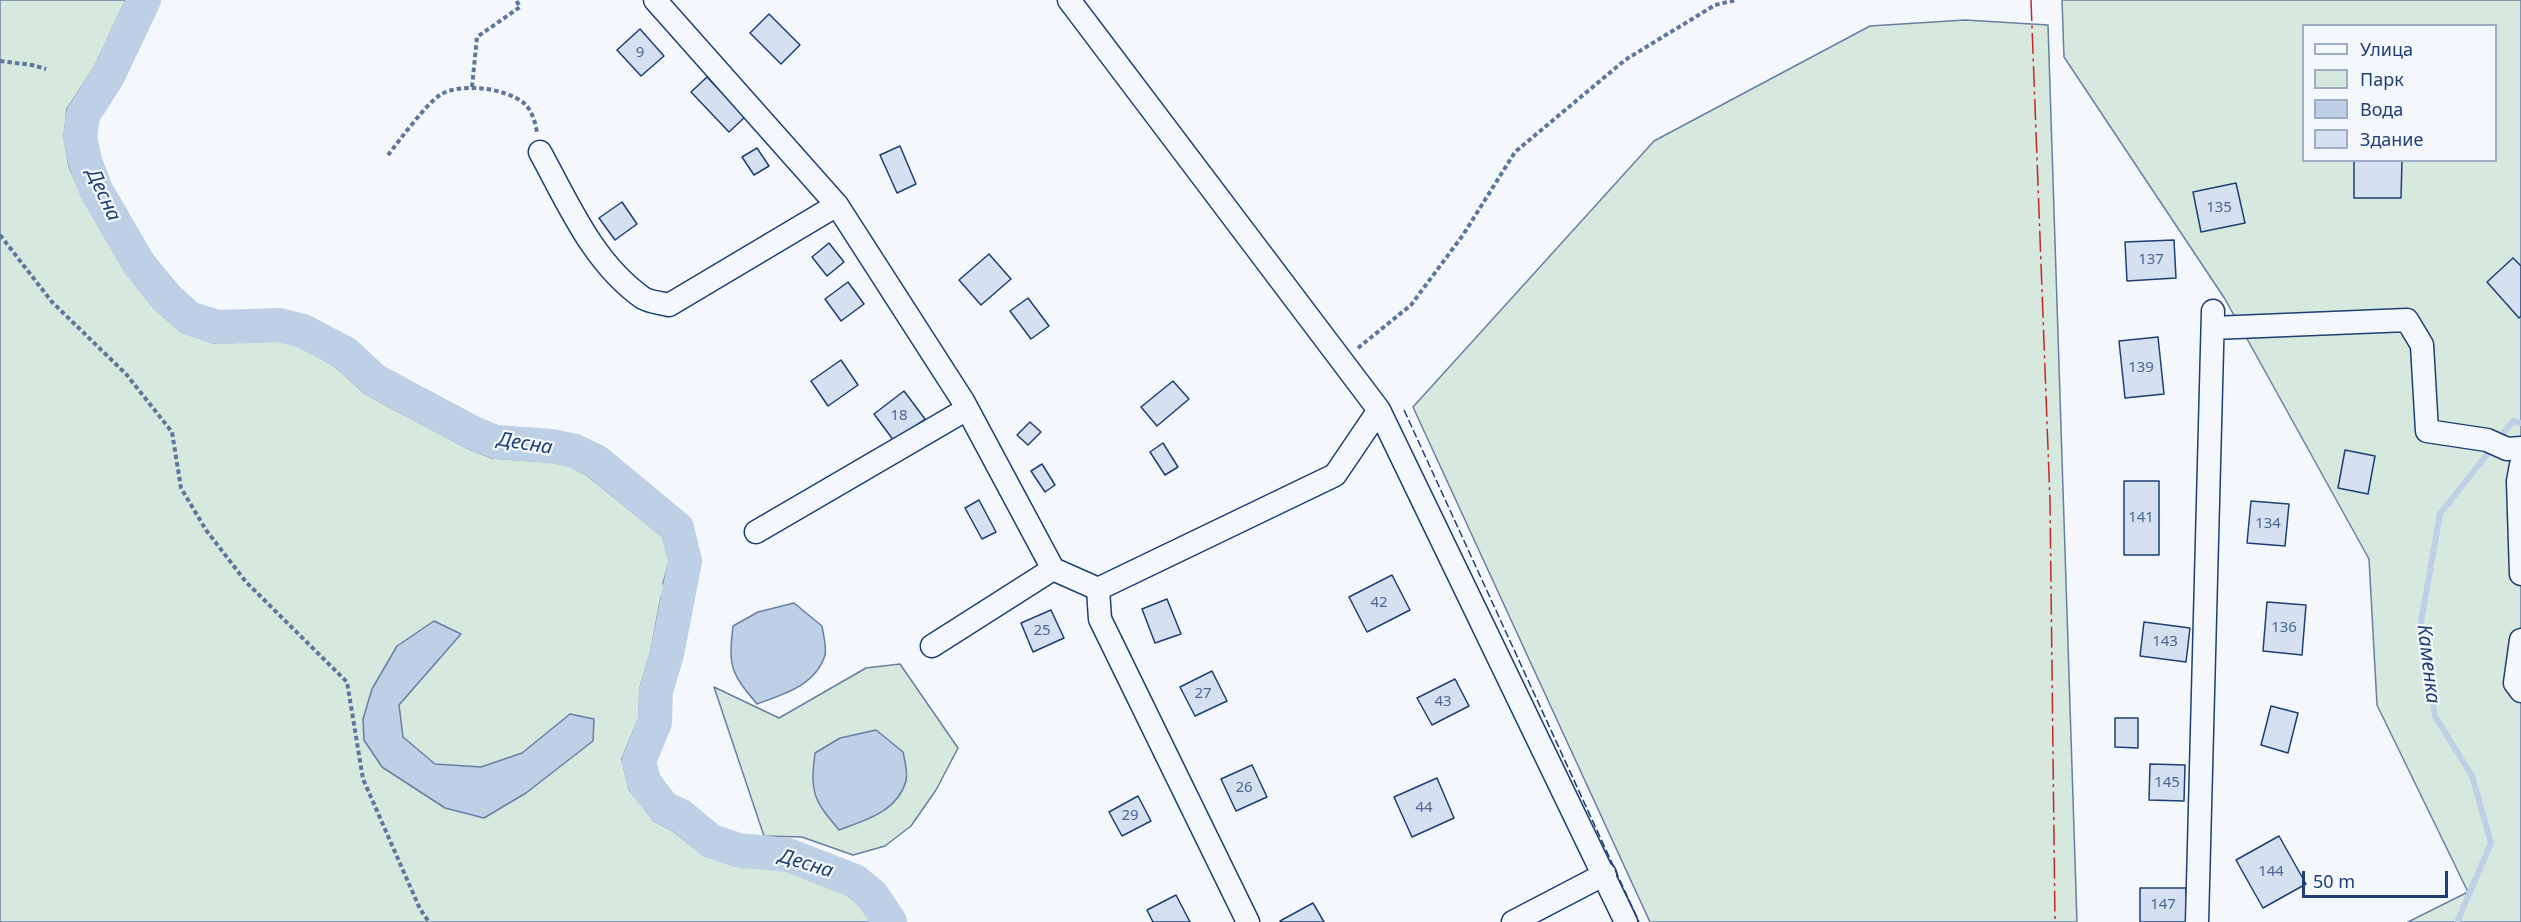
<!DOCTYPE html>
<html>
<head>
<meta charset="utf-8">
<style>
	body { margin:0 }
	#map { position:relative; width:2521px; height:922px; overflow:hidden; background:#f4f7fb; font-family:"Noto Sans",sans-serif }
	canvas { display:block }
	.legend { position:absolute; left:2302px; top:24px; width:195px; height:138px; box-sizing:border-box; background:#f4f7fb; border:2px solid #9eadc5; margin:0; padding:8px 10px; list-style:none; font-size:18px; color:#1d3f73 }
	.legend li { display:flex; align-items:center; gap:12px; height:30px }
	.legend b { width:30px; border:2px solid #9eadc5 }
	.scale { position:absolute; left:2302px; top:871px; width:146px; height:27px; box-sizing:border-box; border:3px solid #1d3f73; border-top:0; padding-left:8px; font-size:18px; line-height:21px; white-space:nowrap; color:#1d3f73; -webkit-text-stroke:4px #f4f7fb; paint-order:stroke }
</style>
</head>
<body>
<div id="map">
<canvas width="2521" height="922"></canvas>
<ul class="legend">
<li><b style="height:8px;background:#f4f7fb"></b>Улица</li>
<li><b style="height:16px;background:#d7e8df"></b>Парк</li>
<li><b style="height:16px;background:#bed0e5"></b>Вода</li>
<li><b style="height:16px;background:#d5e0f0"></b>Здание</li>
</ul>
<div class="scale">50 m</div>
</div>
<script>
const ctx = document.querySelector('canvas').getContext('2d');
ctx.lineJoin = 'round';
function paint(path, color) { ctx.fillStyle = color; ctx.fill(path, 'evenodd'); }
function strokePath(path, color, width, dash) { ctx.strokeStyle = color; ctx.lineWidth = width; ctx.lineCap = dash ? 'butt' : 'round'; ctx.setLineDash(dash || []); ctx.stroke(path); }
function write(font, color, halo, rows, align = 'center') {
  ctx.font = font + ' "Noto Sans",sans-serif'; ctx.lineWidth = 4.5; ctx.setLineDash([]); ctx.textBaseline = 'middle'; ctx.strokeStyle = halo; ctx.fillStyle = color; for (const [text, x, y, turn = 0] of rows) {
    ctx.save(); ctx.translate(x, y); ctx.rotate((+turn || 0) * Math.PI / 180); ctx.textAlign = isNaN(turn) ? turn : align; if (halo) ctx.strokeText(text, 0, 0); ctx.fillText(text, 0, 0); ctx.restore();
  }
}
const green = new Path2D(`
	M 0,0 L 126,0 L 94,68 L 67,109 L 64,137 L 69,166 L 82,197 L 126,273 L 155,309 L 181,332 L 214,343 L 278,341 L 297,345 L 335,366 L 364,393 L 467,448 L 492,458 L 549,462 L 570,466 L 587,475 L 663,537 L 669,561 L 663,584 L 680,582 L 677,594 L 661,597 L 651,651 L 640,688 L 639,718 L 622,759 L 629,789 L 654,821 L 672,830 L 703,855 L 735,866 L 785,870 L 830,888 L 847,894 L 860,906 L 871,922 L 0,922 Z
	M 2062,0 L 2521,0 L 2521,922 L 2408,922 L 2468,892 L 2377,705 L 2369,559 L 2225,299 L 2064,57 ZM 2304,26 L 2496,26 L 2496,160 L 2304,160 Z
	M 1965,20 L 2048,25 L 2077,922 L 1650,922 L 1413,407 L 1654,141 L 1870,26 Z
	M 900,664 L 958,748 L 936,790 L 911,826 L 885,846 L 853,855 L 802,837 L 764,836 L 714,687 L 779,718 L 866,668 Z`);
const water = new Path2D(`
	M 794,603 L 822,626 C 823,634 827,647 825,655 C 816,685 784,694 757,704 C 731,673 728,667 733,626 L 758,612 Z
	M 434,621 L 461,634 L 399,705 L 403,737 L 435,764 L 481,767 L 522,753 L 570,714 L 594,719 L 593,741 L 526,793 L 484,818 L 445,808 L 382,767 L 364,740 L 363,719 L 372,689 L 397,646 Z
	M 876,730 L 903,752 C 905,761 908,773 906,781 C 897,812 866,820 839,830 C 813,799 810,793 815,753 L 840,738 Z`);
const stream = new Path2D(`
	M 2498,440 L 2513,421 L 2521,423
	M 2457,922 L 2491,843 L 2472,776 L 2435,716 L 2421,622 L 2440,514 L 2492,448`);
const river = new Path2D(`
	M 144,0 L 108,76 L 83,115 L 80,137 L 85,161 L 96,190 L 139,264 L 167,298 L 189,318 L 217,327 L 279,325 L 303,331 L 345,353 L 374,380 L 473,433 L 496,442 L 551,446 L 575,451 L 596,461 L 677,528 L 685,561 L 667,654 L 656,691 L 655,722 L 639,761 L 644,782 L 664,808 L 681,816 L 711,841 L 738,850 L 788,855 L 855,881 L 872,895 L 890,922`);
const building = new Path2D(`
	M 769,14 L 800,45 L 781,64 L 750,33 Z
	M 640,29 L 664,56 L 641,76 L 617,50 Z
	M 707,77 L 745,117 L 729,132 L 691,92 Z
	M 900,146 L 916,184 L 897,193 L 880,155 Z
	M 757,148 L 769,166 L 754,175 L 742,157 Z
	M 2354,160 L 2402,160 L 2401,198 L 2354,198 Z
	M 2236,183 L 2245,223 L 2201,232 L 2193,192 Z
	M 622,202 L 637,224 L 615,240 L 599,218 Z
	M 2174,240 L 2176,278 L 2127,281 L 2125,242 Z
	M 829,243 L 844,262 L 827,276 L 812,257 Z
	M 989,254 L 1011,279 L 981,305 L 959,280 Z
	M 2513,258 L 2521,266 L 2521,316 L 2519,318 L 2487,282 Z
	M 848,282 L 864,304 L 841,321 L 825,299 Z
	M 1028,298 L 1049,326 L 1031,339 L 1010,311 Z
	M 2158,337 L 2164,394 L 2125,398 L 2119,341 Z
	M 841,360 L 858,385 L 828,406 L 811,381 Z
	M 1173,381 L 1189,399 L 1157,426 L 1141,407 Z
	M 904,391 L 925,419 L 894,441 L 874,414 Z
	M 1030,422 L 1041,432 L 1028,445 L 1017,435 Z
	M 1163,443 L 1178,467 L 1165,475 L 1150,452 Z
	M 2345,450 L 2375,456 L 2368,494 L 2338,488 Z
	M 1042,464 L 1055,485 L 1045,492 L 1031,471 Z
	M 2124,481 L 2159,481 L 2159,555 L 2124,555 Z
	M 979,500 L 996,532 L 982,539 L 965,508 Z
	M 2251,501 L 2289,504 L 2285,546 L 2247,543 Z
	M 1392,575 L 1410,610 L 1367,632 L 1349,597 Z
	M 1167,599 L 1181,634 L 1155,643 L 1142,609 Z
	M 2267,602 L 2306,605 L 2302,655 L 2263,651 Z
	M 1051,610 L 1064,638 L 1033,652 L 1021,623 Z
	M 2144,622 L 2190,628 L 2186,662 L 2140,656 Z
	M 1212,671 L 1227,701 L 1195,716 L 1180,687 Z
	M 1455,679 L 1469,706 L 1432,725 L 1417,698 Z
	M 2271,706 L 2298,713 L 2288,753 L 2261,745 Z
	M 2115,718 L 2138,718 L 2138,748 L 2115,747 Z
	M 2150,764 L 2185,765 L 2184,801 L 2149,800 Z
	M 1252,765 L 1267,797 L 1236,811 L 1221,779 Z
	M 1437,778 L 1454,818 L 1412,837 L 1394,797 Z
	M 1138,796 L 1151,821 L 1122,836 L 1109,812 Z
	M 2279,836 L 2306,884 L 2263,908 L 2236,860 Z
	M 2140,888 L 2186,888 L 2187,922 L 2140,922 Z
	M 1176,895 L 1190,922 L 1153,922 L 1147,910 Z
	M 1313,903 L 1324,922 L 1281,922 L 1280,921 Z`);
const path = new Path2D(`
	M 0,61 L 32,65 L 46,69
	M 472,87 L 477,37 L 520,7 L 516,0
	M 388,155 C 399,141 426,104 440,95 C 460,82 507,88 525,104 C 532,111 536,124 537,133
	M 0,235 L 52,302 L 126,374 L 172,432 L 181,488 L 206,530 L 246,582 L 347,682 L 363,779 L 420,909 L 429,922
	M 1358,348 L 1411,305 L 1463,235 L 1515,152 L 1625,60 L 1715,5 L 1736,0`);
const minor = new Path2D(`
	M 655,0 L 837,205 L 963,401 L 1053,569 L 1098,589 L 1100,619 L 1248,922
	M 1069,0 L 1379,410 L 1626,922
	M 540,152 C 568,203 593,263 643,298 C 650,302 661,303 669,305 L 837,205
	M 2213,328 L 2407,320 L 2422,345 L 2427,431 L 2487,440 L 2507,449 L 2521,448
	M 2521,465 L 2518,481 L 2521,574
	M 756,532 L 967,409
	M 1098,589 L 1335,475 L 1379,410
	M 2521,640 L 2515,683 L 2521,691
	M 932,646 L 1053,569
	M 1513,922 L 1605,874
	M 2197,922 L 2213,311`);
const fence = new Path2D(`
	M 1404,410 L 1639,922`);
const power = new Path2D(`
	M 2031,0 L 2050,501 L 2055,922`);
const numberNames = [
	["9",640,53],
	["135",2219,208],
	["137",2151,260],
	["139",2141,368],
	["18",899,416],
	["141",2141,518],
	["134",2268,524],
	["42",1379,603],
	["136",2284,628],
	["25",1042,631],
	["143",2165,642],
	["27",1203,694],
	["43",1443,702],
	["145",2167,783],
	["26",1244,788],
	["44",1424,808],
	["29",1130,816],
	["144",2271,872],
	["147",2163,905]
];
const waterNames = [
	["Десна",103,195,65],
	["Десна",525,444,9],
	["Каменка",2428,664,83],
	["Десна",806,864,17]
];
paint(green, '#d7e8df');
strokePath(green, '#687fa3', 1.5);
paint(water, '#bed0e5');
strokePath(water, '#687fa3', 1.5);
strokePath(stream, '#bed0e5', 6);
strokePath(river, '#bed0e5', 34);
paint(building, '#d5e0f0');
strokePath(building, '#1d3f73', 1.5);
strokePath(minor, '#1d3f73', 25);
strokePath(path, '#5e769c', 4, [4.5, 3]);
strokePath(minor, '#f4f7fb', 22);
strokePath(fence, '#1d3f73', 1.5, [8, 3]);
strokePath(power, '#c62828', 1.5, [21, 4.5, 3, 4.5]);
write('15px', '#4b6792', null, numberNames);
write('italic 20px', '#1d3f73', '#f4f7fb', waterNames);
</script>
</body>
</html>
